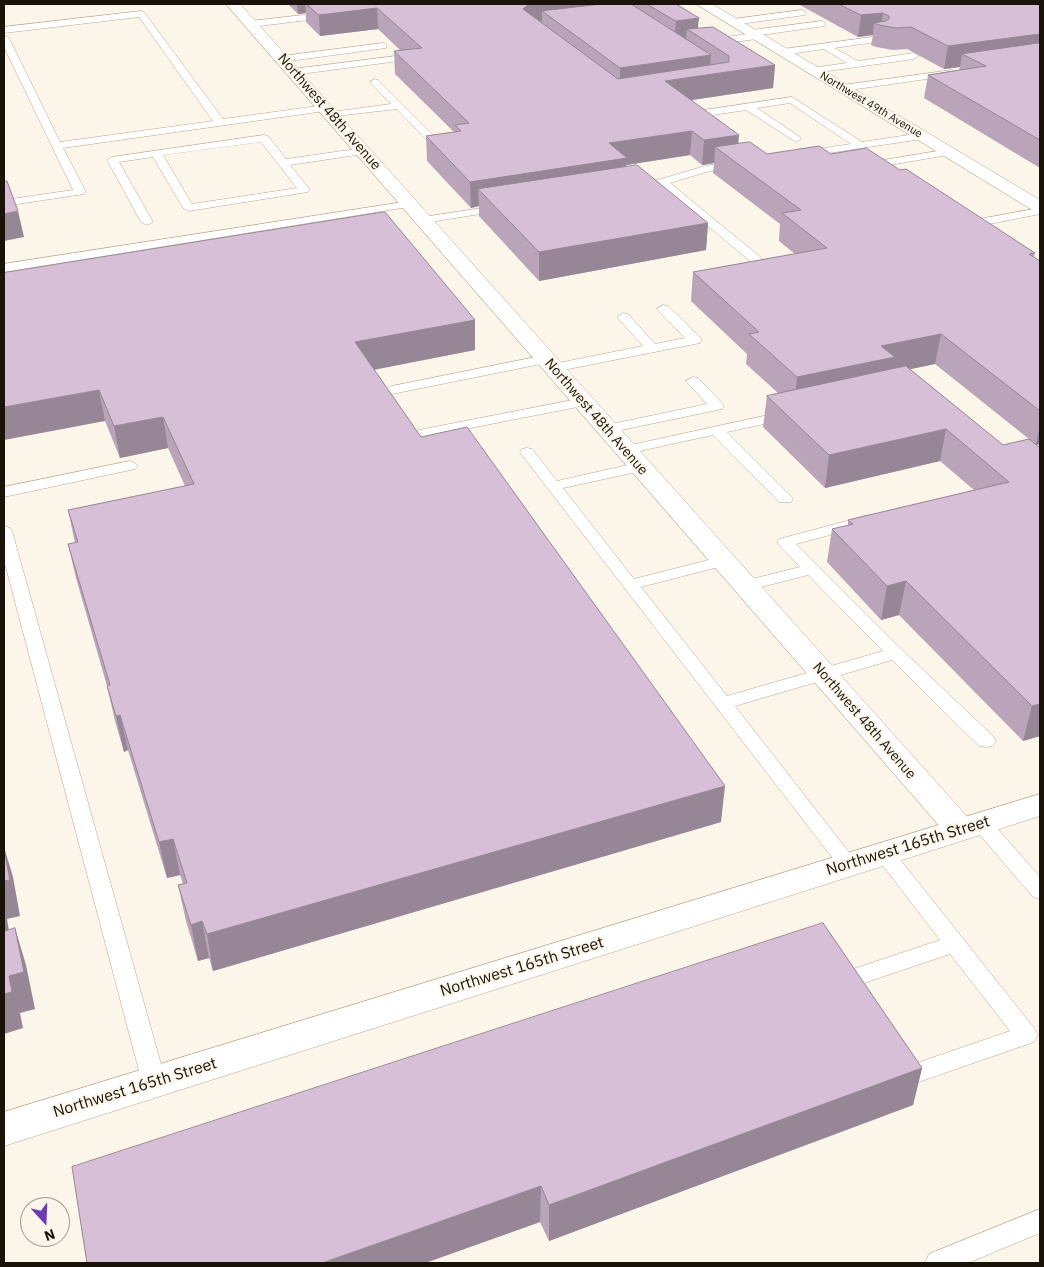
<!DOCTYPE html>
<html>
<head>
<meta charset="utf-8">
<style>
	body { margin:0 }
	#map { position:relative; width:1044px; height:1267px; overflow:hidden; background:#fcf5ea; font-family:"IBM Plex Sans",sans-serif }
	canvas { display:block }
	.frame { position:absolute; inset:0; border:5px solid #191309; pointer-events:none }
	.north { position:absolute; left:20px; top:1197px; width:50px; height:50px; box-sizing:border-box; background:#fcf5ea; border:1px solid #a19b90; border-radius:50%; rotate:160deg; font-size:14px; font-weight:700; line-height:20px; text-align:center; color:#191309 }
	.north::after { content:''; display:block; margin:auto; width:18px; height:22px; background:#6c3cb4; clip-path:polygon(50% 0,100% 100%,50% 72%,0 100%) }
</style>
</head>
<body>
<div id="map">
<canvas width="1044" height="1267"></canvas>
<div class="frame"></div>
<div class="north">N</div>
</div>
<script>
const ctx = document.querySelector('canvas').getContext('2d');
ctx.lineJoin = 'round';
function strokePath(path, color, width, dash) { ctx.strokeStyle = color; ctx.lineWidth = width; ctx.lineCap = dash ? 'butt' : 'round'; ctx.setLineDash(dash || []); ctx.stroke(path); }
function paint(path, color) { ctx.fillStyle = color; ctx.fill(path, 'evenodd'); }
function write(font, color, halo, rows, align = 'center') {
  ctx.font = font + ' "IBM Plex Sans",sans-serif'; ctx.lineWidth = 4; ctx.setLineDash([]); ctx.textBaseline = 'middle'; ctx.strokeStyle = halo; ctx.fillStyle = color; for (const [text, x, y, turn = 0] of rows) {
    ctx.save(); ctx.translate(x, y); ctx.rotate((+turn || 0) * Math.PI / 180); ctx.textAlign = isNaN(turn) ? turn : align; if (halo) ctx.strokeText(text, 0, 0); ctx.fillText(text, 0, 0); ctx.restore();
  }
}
const service = new Path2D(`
	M 802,10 L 806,13 L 805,15 L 733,25 L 729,22 L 733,19 Z
	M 141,11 L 144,12 L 223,119 L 325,105 L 330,108 L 325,111 L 63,148 L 86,192 L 84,194 L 4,206 L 4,200 L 73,190 L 4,47 L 4,35 L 9,38 L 60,142 L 213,121 L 139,17 L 4,33 L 4,27 Z
	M 330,12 L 333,13 L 333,17 L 251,27 L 247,24 L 251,21 Z
	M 822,21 L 826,24 L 825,26 L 761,35 L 760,38 L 757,39 L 710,45 L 705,42 L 710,39 L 748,34 L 749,31 L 752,30 Z
	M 880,36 L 885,39 L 883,41 L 834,48 L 858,61 L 914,53 L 919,56 L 914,59 L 814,73 L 809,70 L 811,68 L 847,63 L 824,49 L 783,55 L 778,52 L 783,49 Z
	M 383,43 L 386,44 L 386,48 L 282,62 L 277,59 L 282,56 Z
	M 396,56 L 401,59 L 399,61 L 293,75 L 288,72 L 293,69 Z
	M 952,70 L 955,71 L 955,75 L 843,91 L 838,88 L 843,85 Z
	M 375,79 L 378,80 L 447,149 L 448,151 L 447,153 L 439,153 L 397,109 L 327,117 L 326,115 L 331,112 L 391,104 L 370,82 Z
	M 792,97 L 862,142 L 922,133 L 927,136 L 922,139 L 802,157 L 797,154 L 798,152 L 851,144 L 790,103 L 757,108 L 800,137 L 801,139 L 796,142 L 746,110 L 706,116 L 712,121 L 707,124 L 692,114 L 697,111 Z
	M 264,135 L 268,136 L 286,159 L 363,148 L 368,151 L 363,154 L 290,165 L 310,190 L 308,192 L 189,211 L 183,208 L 153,157 L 119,162 L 153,222 L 147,225 L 141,222 L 107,160 L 112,157 ZM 261,142 L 297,188 L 192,204 L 163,155 Z
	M 950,149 L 955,152 L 954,154 L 866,169 L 861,166 L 866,163 Z
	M 737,161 L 742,164 L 741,166 L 706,172 L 670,183 L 770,265 L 772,268 L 770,271 L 762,271 L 660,186 L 636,189 L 630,186 L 632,184 L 661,179 L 705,166 Z
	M 410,201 L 416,204 L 414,206 L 4,272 L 4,264 Z
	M 502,205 L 506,206 L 508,208 L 506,210 L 423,223 L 417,220 L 423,217 Z
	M 1040,208 L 1040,214 L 984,225 L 990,230 L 984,234 L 968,223 L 974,220 Z
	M 663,305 L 668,306 L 700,337 L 702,340 L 700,343 L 553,372 L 546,368 L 553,364 L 643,346 L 617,317 L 623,313 L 628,314 L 655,344 L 685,338 L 657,309 Z
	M 546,355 L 553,359 L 551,362 L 392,394 L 385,390 L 392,386 Z
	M 693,377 L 698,378 L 722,403 L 724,406 L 722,409 L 607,433 L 602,432 L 600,429 L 602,426 L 607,425 L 707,404 L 686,381 Z
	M 583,398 L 588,399 L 590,402 L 588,405 L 424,437 L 419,436 L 417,433 L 419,430 L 424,429 Z
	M 787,411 L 792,412 L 794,415 L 792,418 L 727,432 L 791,496 L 793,499 L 791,502 L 779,502 L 713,435 L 626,454 L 621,453 L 619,450 L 621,447 L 626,446 Z
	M 527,448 L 532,449 L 557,481 L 641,462 L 646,464 L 649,467 L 646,470 L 563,488 L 634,579 L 724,556 L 730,558 L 732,561 L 730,564 L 641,587 L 727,696 L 883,651 L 808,575 L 746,591 L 740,590 L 738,586 L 740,582 L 800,567 L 779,545 L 777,542 L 779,539 L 869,515 L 875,517 L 877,520 L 875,523 L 796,544 L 901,649 L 993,736 L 996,741 L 993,746 L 986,747 L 979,746 L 892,660 L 735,706 L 858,864 L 855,869 L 848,872 L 841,869 L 522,455 L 520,452 L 522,449 Z
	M 130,461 L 135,463 L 138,466 L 135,469 L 4,497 L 4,487 Z
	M 4,526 L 10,528 L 12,531 L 166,1082 L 162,1089 L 154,1092 L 146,1089 L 142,1082 L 4,560 Z
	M 981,816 L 988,818 L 1040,877 L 1040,899 L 1033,897 L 974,828 L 971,823 L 974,818 Z
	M 884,846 L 891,848 L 1034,1028 L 1038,1035 L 1034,1042 L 916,1083 L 908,1080 L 904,1073 L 908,1066 L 1010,1031 L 950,954 L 858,985 L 850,982 L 847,976 L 850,970 L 940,940 L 877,858 L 874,853 L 877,848 Z
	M 1040,1209 L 1040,1233 L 968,1263 L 925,1263 L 929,1254 Z`);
const minor = new Path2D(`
	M 226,4 L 240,4 L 971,821 L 976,829 L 971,837 L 960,840 L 949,837 Z`);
const tertiary = new Path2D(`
	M 696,4 L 712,4 L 1040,200 L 1040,212 L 1034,211 Z
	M 1040,794 L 1040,816 L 4,1146 L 4,1112 Z`);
const wall = new Path2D(`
	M 288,4 L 676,4 L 698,28 L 775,65 L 773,88 L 692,100 L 738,143 L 767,154 L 831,154 L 1035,253 L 1034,257 L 1040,261 L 1040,444 L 1036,445 L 1040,448 L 1040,736 L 1023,741 L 899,615 L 881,620 L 827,562 L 832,529 L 848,526 L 848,520 L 974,490 L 940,461 L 825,488 L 763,427 L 767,396 L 778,393 L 746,364 L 747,354 L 691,301 L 693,272 L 795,254 L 779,241 L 780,224 L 713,173 L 714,163 L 702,165 L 690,155 L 626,165 L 626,167 L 708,223 L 706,250 L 539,281 L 479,216 L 479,206 L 471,208 L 427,161 L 426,136 L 454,132 L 395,74 L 394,51 L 401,51 L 378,29 L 320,36 L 306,22 L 306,13 L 298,14 ZM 935,364 L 1029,439 L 1003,445 L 910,369 Z
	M 798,4 L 1040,4 L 1040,168 L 924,98 L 928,75 L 959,70 L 960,67 L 944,69 L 907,49 L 893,50 L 876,47 L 871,45 L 873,35 L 858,37 Z
	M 4,273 L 475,320 L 475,350 L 374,369 L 421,437 L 721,822 L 213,971 L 209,958 L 198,961 L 186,921 L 178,885 L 183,884 L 180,875 L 167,878 L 128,750 L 124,752 L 115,721 L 107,686 L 76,578 L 68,544 L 75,543 L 68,510 L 185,486 L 168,448 L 120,458 L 105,421 Z
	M 823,923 L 922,1068 L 913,1105 L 549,1241 L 540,1222 L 425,1263 Z`);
const shadedWall = new Path2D(`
	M 297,4 L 305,4 L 306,13 L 298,14 Z
	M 529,4 L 628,4 L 542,11 L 542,24 L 523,9 Z
	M 377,8 L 378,29 L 320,36 L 319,15 Z
	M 883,13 L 881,25 L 874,23 L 873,35 L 858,37 L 861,15 Z
	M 699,18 L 697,36 L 687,29 L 686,41 L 674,43 L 676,21 Z
	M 1040,34 L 1040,56 L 962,54 L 960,67 L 944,69 L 948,46 Z
	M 711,55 L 709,75 L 775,65 L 773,88 L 664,104 L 620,92 L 620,68 Z
	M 692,131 L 690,155 L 626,165 L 626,183 L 478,189 L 479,206 L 471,208 L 470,182 L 609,143 Z
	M 739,135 L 737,159 L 715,147 L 714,163 L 702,165 L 704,140 Z
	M 18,211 L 24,237 L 4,241 L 4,214 Z
	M 708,223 L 706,250 L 539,281 L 539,252 Z
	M 475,320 L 475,350 L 358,373 L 355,342 Z
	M 941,334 L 935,364 L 892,373 L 794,408 L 797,377 L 881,346 Z
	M 99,390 L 105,421 L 4,440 L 4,407 Z
	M 163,417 L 168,448 L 120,458 L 114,426 Z
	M 1040,425 L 1040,444 L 1036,445 Z
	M 946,429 L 940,461 L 825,488 L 829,455 Z
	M 906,581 L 899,615 L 881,620 L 887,586 Z
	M 1040,704 L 1040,736 L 1023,741 L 1032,706 Z
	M 120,715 L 128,750 L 124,752 L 116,716 Z
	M 725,786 L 721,822 L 213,971 L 207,934 Z
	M 173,839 L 180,875 L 167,878 L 159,842 Z
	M 4,847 L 13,877 L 20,916 L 7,919 L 15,968 L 4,929 Z
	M 202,921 L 209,958 L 198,961 L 191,925 Z
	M 15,928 L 26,965 L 35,1009 L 20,1013 L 23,1028 L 4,1034 L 4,994 L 9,976 Z
	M 922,1068 L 913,1105 L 549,1241 L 549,1205 Z
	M 541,1186 L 540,1222 L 425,1263 L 322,1263 Z`);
const building = new Path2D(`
	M 307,4 L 529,4 L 523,9 L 618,79 L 729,62 L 729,56 L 687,29 L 713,27 L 775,65 L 665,81 L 739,135 L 704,140 L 692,131 L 609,143 L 627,158 L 470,182 L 426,136 L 461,131 L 455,125 L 469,123 L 394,51 L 422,48 L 377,8 L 319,15 Z
	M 602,4 L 631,4 L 711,55 L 620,68 L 542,11 Z
	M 647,4 L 676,4 L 699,18 L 676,21 Z
	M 839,4 L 1040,4 L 1040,34 L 948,46 L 911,27 L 896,28 L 879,25 L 874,23 L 886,21 L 889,19 L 889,16 L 883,13 L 861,15 Z
	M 1040,43 L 1040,140 L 928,75 L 986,66 L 962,54 Z
	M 750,142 L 767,154 L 819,146 L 831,154 L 866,148 L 900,170 L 906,169 L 1035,253 L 1029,254 L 1040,261 L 1040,411 L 941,334 L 881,346 L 895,357 L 797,377 L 749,334 L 759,332 L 693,272 L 827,248 L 782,213 L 801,210 L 715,147 Z
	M 637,165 L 708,223 L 539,252 L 478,189 Z
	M 7,181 L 18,211 L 4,214 L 4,182 Z
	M 385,212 L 475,320 L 355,342 L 421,437 L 467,427 L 725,786 L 207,934 L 202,921 L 191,925 L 178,885 L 187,883 L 173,839 L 159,842 L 120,715 L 116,716 L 107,686 L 110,685 L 68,544 L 78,542 L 68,510 L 194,484 L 163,417 L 114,426 L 99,390 L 4,407 L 4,273 Z
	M 906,366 L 1003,445 L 1029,439 L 1040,448 L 1040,704 L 1032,706 L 906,581 L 887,586 L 832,529 L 853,524 L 848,520 L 1009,482 L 946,429 L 829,455 L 767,396 Z
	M 4,849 L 10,880 L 4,881 Z
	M 823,923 L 922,1068 L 549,1205 L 541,1186 L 322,1263 L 87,1263 L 72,1167 Z
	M 15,928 L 24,972 L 9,976 L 12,992 L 4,994 L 4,929 L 4,931 Z`);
const farStreetnames = [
	["Northwest 49th Avenue",871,105,31]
];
const streetNames = [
	["Northwest 48th Avenue",329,112,49],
	["Northwest 48th Avenue",596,417,49],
	["Northwest 48th Avenue",864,721,49]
];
const nearStreetnames = [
	["Northwest 165th Street",908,846,-17],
	["Northwest 165th Street",522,967,-17],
	["Northwest 165th Street",135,1088,-17]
];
strokePath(service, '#b7a68b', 1);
strokePath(minor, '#b7a68b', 1);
strokePath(tertiary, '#b7a68b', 1);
paint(service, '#fff');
paint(minor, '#fff');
paint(tertiary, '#fff');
paint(wall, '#b9a4b9');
paint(shadedWall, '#968696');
paint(building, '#d7bfd7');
strokePath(building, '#968696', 1);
write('11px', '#191309', '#fcf5ea', farStreetnames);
write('14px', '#191309', '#fcf5ea', streetNames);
write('16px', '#191309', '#fcf5ea', nearStreetnames);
</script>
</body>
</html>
